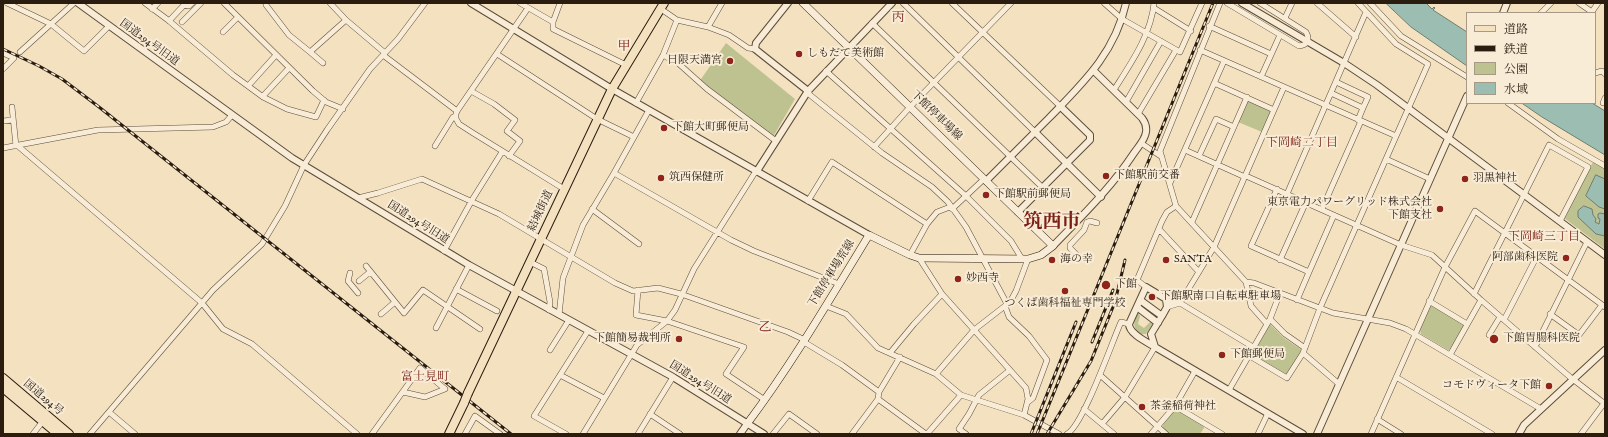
<!DOCTYPE html>
<html>
<head>
<meta charset="utf-8">
<style>
	body { margin:0 }
	#map { position:relative; width:1608px; height:437px; overflow:hidden; background:#f4e1c0; font-family:"IM FELL English","Noto Serif JP",serif }
	canvas { display:block }
	.frame { position:absolute; inset:0; border:4px solid #2a1c0f; pointer-events:none }
	.legend { position:absolute; left:1466px; top:12px; width:130px; height:92px; box-sizing:border-box; background:#f8ecd6; border:1px solid #a69986; margin:0; padding:5px 7px; list-style:none; font-size:12px; color:#2a1c0f }
	.legend li { display:flex; align-items:center; gap:8px; height:20px }
	.legend b { width:20px; border:1px solid #a69986 }
</style>
</head>
<body>
<div id="map">
<canvas width="1608" height="437"></canvas>
<div class="frame"></div>
<ul class="legend">
<li><b style="height:5px;background:#f4e1c0"></b>道路</li>
<li><b style="height:5px;background:#2a1c0f"></b>鉄道</li>
<li><b style="height:11px;background:#bec291"></b>公園</li>
<li><b style="height:11px;background:#9cbeb2"></b>水域</li>
</ul>
</div>
<script>
const ctx = document.querySelector('canvas').getContext('2d');
ctx.lineJoin = 'round';
function paint(path, color) { ctx.fillStyle = color; ctx.fill(path, 'evenodd'); }
function strokePath(path, color, width, dash) { ctx.strokeStyle = color; ctx.lineWidth = width; ctx.lineCap = dash ? 'butt' : 'round'; ctx.setLineDash(dash || []); ctx.stroke(path); }
function write(font, color, halo, rows, align = 'center') {
  ctx.font = font + ' "IM FELL English","Noto Serif JP",serif'; ctx.lineWidth = 4; ctx.setLineDash([]); ctx.textBaseline = 'middle'; ctx.strokeStyle = halo; ctx.fillStyle = color; for (const [text, x, y, turn = 0] of rows) {
    ctx.save(); ctx.translate(x, y); ctx.rotate((+turn || 0) * Math.PI / 180); ctx.textAlign = isNaN(turn) ? turn : align; if (halo) ctx.strokeText(text, 0, 0); ctx.fillText(text, 0, 0); ctx.restore();
  }
}
const green = new Path2D(`
	M 726,43 L 795,99 L 773,137 L 699,82 Z
	M 1249,101 L 1271,111 L 1262,132 L 1238,122 L 1247,102 Z
	M 1593,162 L 1605,167 L 1605,249 L 1564,218 Z
	M 1432,305 L 1463,323 L 1464,327 L 1450,349 L 1448,350 L 1421,334 L 1420,330 L 1429,306 Z
	M 1138,313 L 1140,316 L 1138,324 L 1144,328 L 1150,322 L 1153,323 L 1146,334 L 1141,334 C 1132,328 1133,322 1138,313 Z
	M 1270,324 L 1284,338 L 1302,350 L 1287,375 L 1252,356 Z
	M 1179,410 L 1203,425 L 1204,428 L 1200,434 L 1169,434 L 1163,429 L 1163,425 L 1174,411 Z`);
const water = new Path2D(`
	M 1386,3 L 1426,3 L 1432,9 L 1434,7 L 1435,8 L 1433,10 L 1467,32 L 1467,66 L 1411,27 Z
	M 1522,103 L 1592,103 L 1605,111 L 1605,155 L 1542,117 Z
	M 1596,175 L 1605,179 L 1605,209 L 1599,207 L 1586,196 Z
	M 1584,206 L 1592,209 L 1593,215 L 1596,219 L 1595,222 L 1599,224 L 1600,219 L 1598,218 L 1598,214 L 1600,213 L 1605,214 L 1605,236 L 1596,234 L 1578,217 L 1578,211 Z`);
const minor = new Path2D(`
	M 7,3 L 51,24 L 84,51 L 109,26
	M 145,3 L 168,20 L 233,75 L 263,97 L 287,109 L 316,117 L 324,100
	M 224,3 L 313,91 L 326,102 L 343,109
	M 330,3 L 346,20 L 385,53
	M 520,3 L 553,22
	M 560,3 L 553,22 L 553,29 L 626,65
	M 903,3 L 1035,132
	M 952,3 L 1060,106
	M 1104,3 L 1122,19 L 1180,52 L 1202,3
	M 1220,3 L 1160,151 L 1176,206 L 1246,282 L 1251,306 L 1267,324
	M 1227,3 L 1299,46 C 1308,45 1310,39 1306,32 L 1260,3
	M 1317,3 L 1356,37
	M 1370,3 L 1401,36 L 1467,77
	M 1579,3 L 1592,12
	M 266,5 L 289,35 L 310,52
	M 528,8 L 457,111 L 455,117 L 459,124 L 473,133 L 564,189
	M 1154,8 L 1191,31
	M 152,9 L 158,3
	M 661,9 L 677,20 L 708,27 L 729,35 L 748,48 L 755,49
	M 1541,13 L 1551,3
	M 1591,13 L 1598,3
	M 1285,18 L 1292,3
	M 169,21 L 184,5 L 189,6 L 192,3
	M 182,22 L 201,3
	M 872,23 L 1043,188
	M 1209,26 L 1271,54
	M 708,27 L 722,3
	M 223,32 L 238,17
	M 1200,50 L 1396,136
	M 20,52 L 74,3
	M 3,53 L 14,58 L 3,69
	M 497,54 L 597,119 L 634,137
	M 383,55 L 457,111
	M 663,55 L 679,64 L 707,89 L 776,141
	M 323,63 L 310,52 L 346,20
	M 826,71 L 966,196 L 1011,241 L 1022,259
	M 1595,73 L 1602,71 L 1605,74
	M 1261,77 L 1280,35
	M 1214,83 L 1274,110
	M 249,85 L 276,55
	M 1114,90 C 1131,63 1151,35 1154,3
	M 471,91 L 494,104 L 515,120 L 507,131 L 520,141 L 509,156
	M 808,91 L 810,95 L 882,153 L 932,187 L 948,202 L 966,227 L 1007,304
	M 1331,93 L 1363,108 L 1368,97 L 1336,82
	M 264,95 L 289,68
	M 1126,102 L 1161,41
	M 636,103 L 663,55 L 677,20
	M 1508,103 L 1558,139 L 1605,166
	M 1603,103 L 1605,98
	M 12,107 L 16,146
	M 1138,114 L 1176,50
	M 1358,120 L 1363,108
	M 3,121 L 13,120
	M 1141,143 L 1162,157
	M 18,146 L 202,303 L 223,329 L 252,344 L 357,434
	M 435,146 L 453,117 L 456,116
	M 874,147 L 910,107 L 1011,3
	M 3,148 L 98,130 L 213,127 L 226,122 L 232,115
	M 1185,150 L 1245,177
	M 1199,156 L 1216,119 L 1234,127
	M 1386,159 L 1430,179
	M 614,173 L 731,240 L 754,251 L 839,284
	M 1246,176 L 1401,245 L 1432,255 L 1481,300 L 1570,377 L 1605,404
	M 1170,183 L 1224,61
	M 1277,189 L 1251,246 L 1309,272 L 1334,215
	M 1287,194 L 1366,12
	M 358,198 L 378,193 L 422,179 L 499,214 L 615,283 L 633,291 L 658,288 L 681,294 L 788,332 L 805,340
	M 808,201 L 832,162 L 927,224
	M 592,209 L 639,244
	M 952,209 L 984,179
	M 1322,209 L 1361,121
	M 1192,222 L 1247,97
	M 1159,229 L 1199,272
	M 444,251 L 472,200 L 502,152
	M 910,255 L 927,224 L 937,212 L 950,207
	M 919,258 L 942,294 L 1026,388 L 1028,399 L 1024,415
	M 1080,258 L 1070,248 L 1070,245 L 1084,230 L 1087,222 L 1090,221 L 1097,223
	M 1280,260 L 1306,202
	M 530,262 L 544,269 L 550,302 L 549,310
	M 366,266 L 404,313 L 423,290 L 480,329
	M 350,273 L 348,281 L 358,293
	M 359,281 L 370,272
	M 1246,282 L 1254,283 L 1333,313 L 1390,323 L 1406,329 L 1541,409
	M 1146,287 L 1137,280 L 1162,221 L 1167,212 L 1176,206
	M 456,289 L 497,311
	M 638,290 L 636,315 L 667,321 L 744,347 L 726,374 L 765,400
	M 1474,294 L 1549,145 L 1588,167 L 1560,221
	M 1166,299 L 1172,303 L 1180,303 L 1253,347
	M 1297,300 L 1309,272
	M 1429,301 L 1467,324
	M 826,306 L 846,314 L 878,348 L 936,374 L 961,395 L 1024,415 L 1059,434
	M 1005,306 L 1009,317 L 1029,336 L 1047,360 L 1033,398 L 1028,402
	M 1167,307 L 1180,303 L 1214,247 L 1284,87
	M 381,314 L 395,302
	M 1550,314 L 1579,335 L 1602,305
	M 559,315 L 563,278 L 583,225 L 614,173 L 649,110
	M 1270,319 L 1285,334 L 1305,348
	M 1504,320 L 1537,256
	M 436,328 L 469,265
	M 1489,335 L 1500,317
	M 804,342 L 842,365 L 879,392
	M 1535,347 L 1587,242
	M 550,350 L 569,320
	M 890,353 L 914,324 L 942,294
	M 1303,353 L 1339,384
	M 1248,355 L 1287,378 L 1303,353 L 1320,308 L 1428,64 L 1396,44 L 1358,3
	M 1450,355 L 1481,300
	M 936,374 L 974,330 L 1010,302 L 1016,291 L 1028,259
	M 560,375 L 604,398
	M 1100,375 L 1166,434
	M 1396,377 L 1492,434
	M 1229,390 L 1270,319 L 1280,293
	M 878,399 L 926,434
	M 1175,406 L 1222,434
	M 1084,409 L 1114,434
	M 109,412 L 135,434
	M 650,414 L 680,434
	M 1377,419 L 1401,434
	M 1102,424 L 1125,397 L 1155,347
	M 33,434 L 43,421
	M 90,434 L 213,290 L 262,244 L 285,206 L 304,165 L 327,130 L 370,69 L 398,39 L 425,3
	M 372,434 L 420,368 L 445,389 L 425,397 L 403,392
	M 465,434 L 475,416 L 500,434
	M 566,434 L 534,416 L 588,331
	M 583,434 L 637,345 L 667,321 L 675,310 L 694,269 L 754,174 L 757,171
	M 638,434 L 673,377
	M 773,434 L 789,414 L 817,434
	M 852,434 L 878,399 L 879,392 L 900,357
	M 927,434 L 961,395
	M 966,434 L 959,429 L 969,414 L 979,395 L 1010,370
	M 1067,434 C 1083,426 1112,342 1121,322 L 1129,324
	M 1151,434 L 1175,406 L 1195,371
	M 1258,434 L 1268,413
	M 1371,434 L 1445,267 L 1475,211 L 1605,307
	M 1581,434 L 1605,402`);
const tertiary = new Path2D(`
	M 78,3 L 292,158 L 469,265 L 673,377 L 764,434
	M 471,3 L 612,89 L 869,235
	M 788,3 L 756,43 L 755,49 L 808,91
	M 1242,3 L 1344,63 L 1377,85 L 1605,255
	M 1503,13 L 1507,3
	M 1035,132 L 1101,197
	M 757,171 L 808,91 L 892,3
	M 986,181 C 1007,160 1028,139 1049,118 C 1083,83 1115,53 1126,3
	M 1018,212 L 1090,140 L 1090,135 L 1060,106
	M 1053,246 C 1082,216 1111,188 1134,153 C 1138,147 1145,140 1146,132 C 1147,126 1145,122 1142,118 L 1093,70
	M 1140,300 L 1146,287 L 1166,299 L 1167,307 L 1162,316
	M 1137,307 L 1158,323
	M 1155,347 L 1151,334 L 1162,316 L 1140,300 L 1129,324 C 1129,334 1147,342 1155,347 L 1303,434
	M 740,434 L 747,424
	M 1317,434 L 1467,96
	M 1519,434 L 1524,425 L 1605,350`);
const secondary = new Path2D(`
	M 747,424 C 792,364 830,299 869,235 L 910,255 L 919,258 L 1028,259 L 1041,255 L 1053,246 L 803,3`);
const primary = new Path2D(`
	M 468,393 L 612,89 L 664,3
	M 449,434 L 464,403`);
const trunk = new Path2D(`
	M 3,378 L 69,434
	M 3,388 L 58,434`);
const rail = new Path2D(`
	M 3,49 L 39,66 L 62,79 L 99,107 L 511,434
	M 1092,342 L 1113,290
	M 1031,434 L 1076,322
	M 1037,434 L 1213,3
	M 1047,434 L 1091,361 L 1115,302 L 1125,260`);
const primaryBridge = new Path2D(`
	M 464,403 L 468,393`);
const markers = [
	[799,54,4,"#8f2418"],
	[730,61,4,"#8f2418"],
	[664,128,4,"#8f2418"],
	[1106,176,4,"#8f2418"],
	[661,178,4,"#8f2418"],
	[1465,179,4,"#8f2418"],
	[986,195,4,"#8f2418"],
	[1440,209,4,"#8f2418"],
	[1566,258,4,"#8f2418"],
	[1052,260,4,"#8f2418"],
	[1166,260,4,"#8f2418"],
	[958,279,4,"#8f2418"],
	[1106,285,5,"#8f2418"],
	[1065,291,4,"#8f2418"],
	[1152,297,4,"#8f2418"],
	[679,339,4,"#8f2418"],
	[1494,339,5,"#8f2418"],
	[1222,355,4,"#8f2418"],
	[1549,386,4,"#8f2418"],
	[1142,407,4,"#8f2418"]
];
const streetNames = [
	["国道294号旧道",149,43,36],
	["下館停車場線",936,116,44],
	["結城街道",541,211,-65],
	["国道294号旧道",418,223,32],
	["下館停車場荒線",832,274,-58],
	["国道294号旧道",700,383,32],
	["国道294号",43,398,40]
];
const poiNames = [
	["しもだて美術館",807,54],
	["日限天満宮",722,61,"right"],
	["下館大町郵便局",672,128],
	["下館駅前交番",1114,176],
	["筑西保健所",669,178],
	["羽黒神社",1473,179],
	["下館駅前郵便局",994,195],
	["東京電力パワーグリッド株式会社",1432,203,"right"],
	["下館支社",1432,216,"right"],
	["阿部歯科医院",1558,258,"right"],
	["海の幸",1060,260],
	["SANTA",1174,260],
	["妙西寺",966,279],
	["下館",1115,285],
	["下館駅南口自転車駐車場",1160,297],
	["つくば歯科福祉専門学校",1065,304,"center"],
	["下館簡易裁判所",671,339,"right"],
	["下館胃腸科医院",1503,339],
	["下館郵便局",1230,355],
	["コモドヴィータ下館",1541,386,"right"],
	["茶釜稲荷神社",1150,407]
];
const neighbourhoodNames = [
	["下岡崎二丁目",1302,144],
	["下岡崎三丁目",1544,238],
	["富士見町",425,378]
];
const quarterNames = [
	["丙",898,18],
	["甲",624,47],
	["乙",765,328]
];
const townNames = [
	["筑西市",1052,223]
];
paint(green, '#bec291');
paint(water, '#9cbeb2');
strokePath(water, '#6e7d71', 1);
strokePath(minor, '#5c4d3b', 6);
strokePath(tertiary, '#5c4d3b', 8);
strokePath(secondary, '#2a1c0f', 8);
strokePath(primary, '#2a1c0f', 10);
strokePath(trunk, '#2a1c0f', 10);
strokePath(minor, '#f8ecd6', 5);
strokePath(tertiary, '#f8ecd6', 6);
strokePath(secondary, '#f8ecd6', 7);
strokePath(primary, '#f4e1c0', 8);
strokePath(trunk, '#f4e1c0', 8);
strokePath(rail, '#2a1c0f', 3);
strokePath(rail, '#f8ecd6', 1.5, [4.5]);
strokePath(primaryBridge, '#2a1c0f', 10, []);
strokePath(primaryBridge, '#f4e1c0', 8);
for (const [x, y, r, color] of markers) { const dot = new Path2D(); dot.arc(x, y, r, 0, 2 * Math.PI); ctx.fillStyle = color; ctx.fill(dot); strokePath(dot, '#f8ecd6', 1.5); }
write('11px', '#2a1c0f', '#f8ecd6', streetNames);
write('11px', '#2a1c0f', '#f8ecd6', poiNames, 'left');
write('12px', '#7a1f14', '#f8ecd6', neighbourhoodNames);
write('13px', '#7a1f14', '#f8ecd6', quarterNames);
write('bold 19px', '#7a1f14', '#f8ecd6', townNames);
</script>
</body>
</html>
